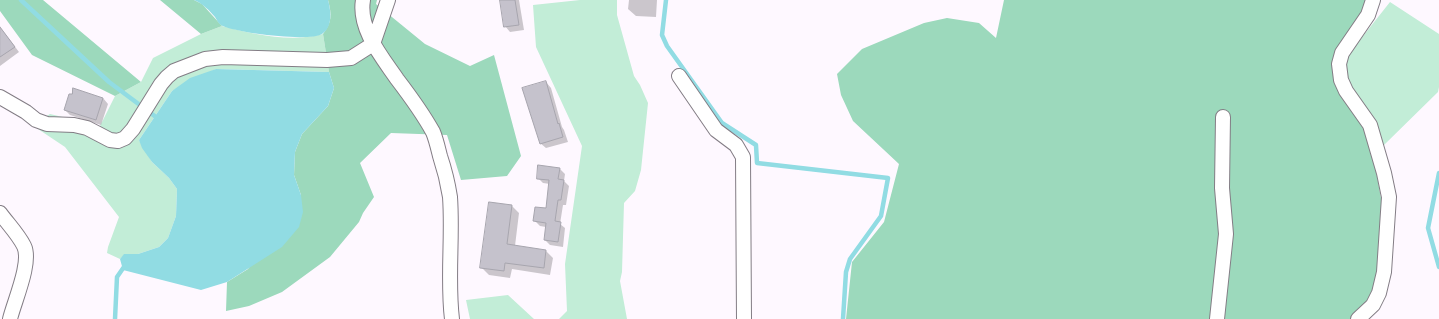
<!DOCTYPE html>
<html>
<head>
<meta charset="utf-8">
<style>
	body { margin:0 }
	canvas { display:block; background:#fef8ff }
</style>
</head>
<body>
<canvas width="1439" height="319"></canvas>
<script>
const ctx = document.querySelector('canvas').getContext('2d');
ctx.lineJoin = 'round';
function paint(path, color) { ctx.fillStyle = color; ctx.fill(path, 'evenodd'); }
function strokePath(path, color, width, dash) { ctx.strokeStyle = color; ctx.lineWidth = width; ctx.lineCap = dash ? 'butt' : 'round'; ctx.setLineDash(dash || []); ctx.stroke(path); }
const green = new Path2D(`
	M 580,0 L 617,0 L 617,15 L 634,76 L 640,85 L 648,103 L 641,170 L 635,191 L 624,203 L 622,272 L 620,281 L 627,319 L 559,319 L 567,311 L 565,264 L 582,146 L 536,47 L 533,5 Z
	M 1390,2 L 1439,34 L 1439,87 L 1438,92 L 1384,145 L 1344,76 L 1348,55 Z
	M 222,26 C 253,34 290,43 323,34 L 329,72 L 216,69 L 172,91 L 139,140 L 152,162 L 169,178 L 177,189 L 176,216 L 168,238 L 159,247 L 138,254 L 125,254 L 120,259 L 107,253 L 108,247 L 119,217 L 65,147 L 32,125 L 50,114 L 100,126 L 115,96 L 141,82 L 153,58 L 201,34 Z
	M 508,295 L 534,319 L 470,319 L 466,300 Z`);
const forest = new Path2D(`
	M 0,0 L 43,0 L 141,82 L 115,96 L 32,55 L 0,11 Z
	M 160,0 L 194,0 L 202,4 L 222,26 L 201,34 Z
	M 328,0 L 377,0 L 376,4 L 425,44 L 470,66 L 494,55 L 521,156 L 507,176 L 461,180 L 447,135 L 391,133 L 360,163 L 374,197 L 363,213 L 359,222 L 330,257 L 282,292 L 249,306 L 226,311 L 227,282 L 248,269 L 301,195 L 294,175 L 295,152 L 302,134 L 328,106 L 334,88 L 329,72 L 323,34 C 332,22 332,15 328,0 Z
	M 1004,0 L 1369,0 L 1334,59 L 1365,129 L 1376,171 L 1383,209 L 1380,262 L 1371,296 L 1354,319 L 846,319 L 852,262 L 884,222 L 899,164 L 853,121 L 841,95 L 837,74 L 862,49 L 924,23 L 947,18 L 979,23 L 996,38 Z`);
const water = new Path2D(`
	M 194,0 L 328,0 C 331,11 333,27 322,34 C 309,42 238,33 223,26 C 219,25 217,20 215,17 C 209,10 203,4 194,0 Z
	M 216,69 L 329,72 L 334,88 L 328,106 L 302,134 L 295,152 L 294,175 L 301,195 L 303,212 L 299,227 L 282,247 L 227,282 L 201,290 L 123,270 L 120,259 L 124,254 L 138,254 L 159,247 L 168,238 L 176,216 L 177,189 L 169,178 L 152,162 L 142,148 L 139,140 L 172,91 L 190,78 Z`);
const shadow = new Path2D(`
	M 501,0 L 519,0 L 524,30 L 510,32 L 505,26 Z
	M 629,0 L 657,0 L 656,17 L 636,16 L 628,9 Z
	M 0,27 L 19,52 L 0,66 Z
	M 546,82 L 551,88 L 562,127 L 564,130 L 568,142 L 546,148 L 540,143 Z
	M 103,98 L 108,104 L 101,125 L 70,115 L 65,110 Z
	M 559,168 L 565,174 L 564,181 L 569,186 L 566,205 L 563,205 L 560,224 L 565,228 L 563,247 L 550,245 L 545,240 L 546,227 L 540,226 L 534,220 L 546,209 L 550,184 L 543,183 L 538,178 Z
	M 490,203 L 512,206 L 519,213 L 515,246 L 546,251 L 553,258 L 550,275 L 512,269 L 510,278 L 489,275 L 481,267 Z`);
const stream = new Path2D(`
	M 21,0 L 109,82 L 160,120
	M 666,0 L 662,35 L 667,46 L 722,123 L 756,145 L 757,163 L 888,178 L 881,216 L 850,259 L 846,272 L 843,319
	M 1439,173 L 1428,228 L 1439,267
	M 115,319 L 117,277 L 126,264`);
const building = new Path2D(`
	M 500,0 L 515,0 L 519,25 L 504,27 Z
	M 0,27 L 15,47 L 0,57 Z
	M 546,81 L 558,124 L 559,123 L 563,137 L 540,144 L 522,88 Z
	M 73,88 L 103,98 L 96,120 L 64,110 L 69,94 L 72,94 Z
	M 538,165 L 560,168 L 558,179 L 564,180 L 561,200 L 558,200 L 555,221 L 561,222 L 558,242 L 544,240 L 546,223 L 533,221 L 535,207 L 546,208 L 549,180 L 537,179 Z
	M 489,202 L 512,205 L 507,244 L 546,250 L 544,268 L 505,263 L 504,271 L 480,268 Z`);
const minor = new Path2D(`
	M 363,0 C 358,29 382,57 397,79 C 410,96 423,114 433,132 C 436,139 438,148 440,156 C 444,168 448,184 450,197 C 453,238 447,279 452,319
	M 679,76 L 716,130 L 736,145 L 743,157 L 744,319
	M 0,97 L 26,112 L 36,120 L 47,124 L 74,125 L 87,128 L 110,140 L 118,141 L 125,138 L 133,129 L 161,84 L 167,77 L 174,71 L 205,59 L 223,57 L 327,60 L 351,58 L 373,44 L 388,0
	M 0,213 C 8,224 18,234 24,246 C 32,262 14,302 10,319
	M 1217,319 L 1226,234 L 1222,188 L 1223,117
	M 1358,319 L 1373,305 L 1379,293 L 1384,272 L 1389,197 L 1384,173 L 1370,125 L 1346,91 L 1341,80 L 1339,64 L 1342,53 L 1368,15 L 1373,0`);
paint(green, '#c2edd7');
paint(forest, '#9cd9bc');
paint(water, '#91dce3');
paint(shadow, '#0003');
strokePath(stream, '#91dce3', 4.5);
paint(building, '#c5c2cc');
strokePath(building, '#a7a5ae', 1);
strokePath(minor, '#837d85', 16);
strokePath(minor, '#fff', 14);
</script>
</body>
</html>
